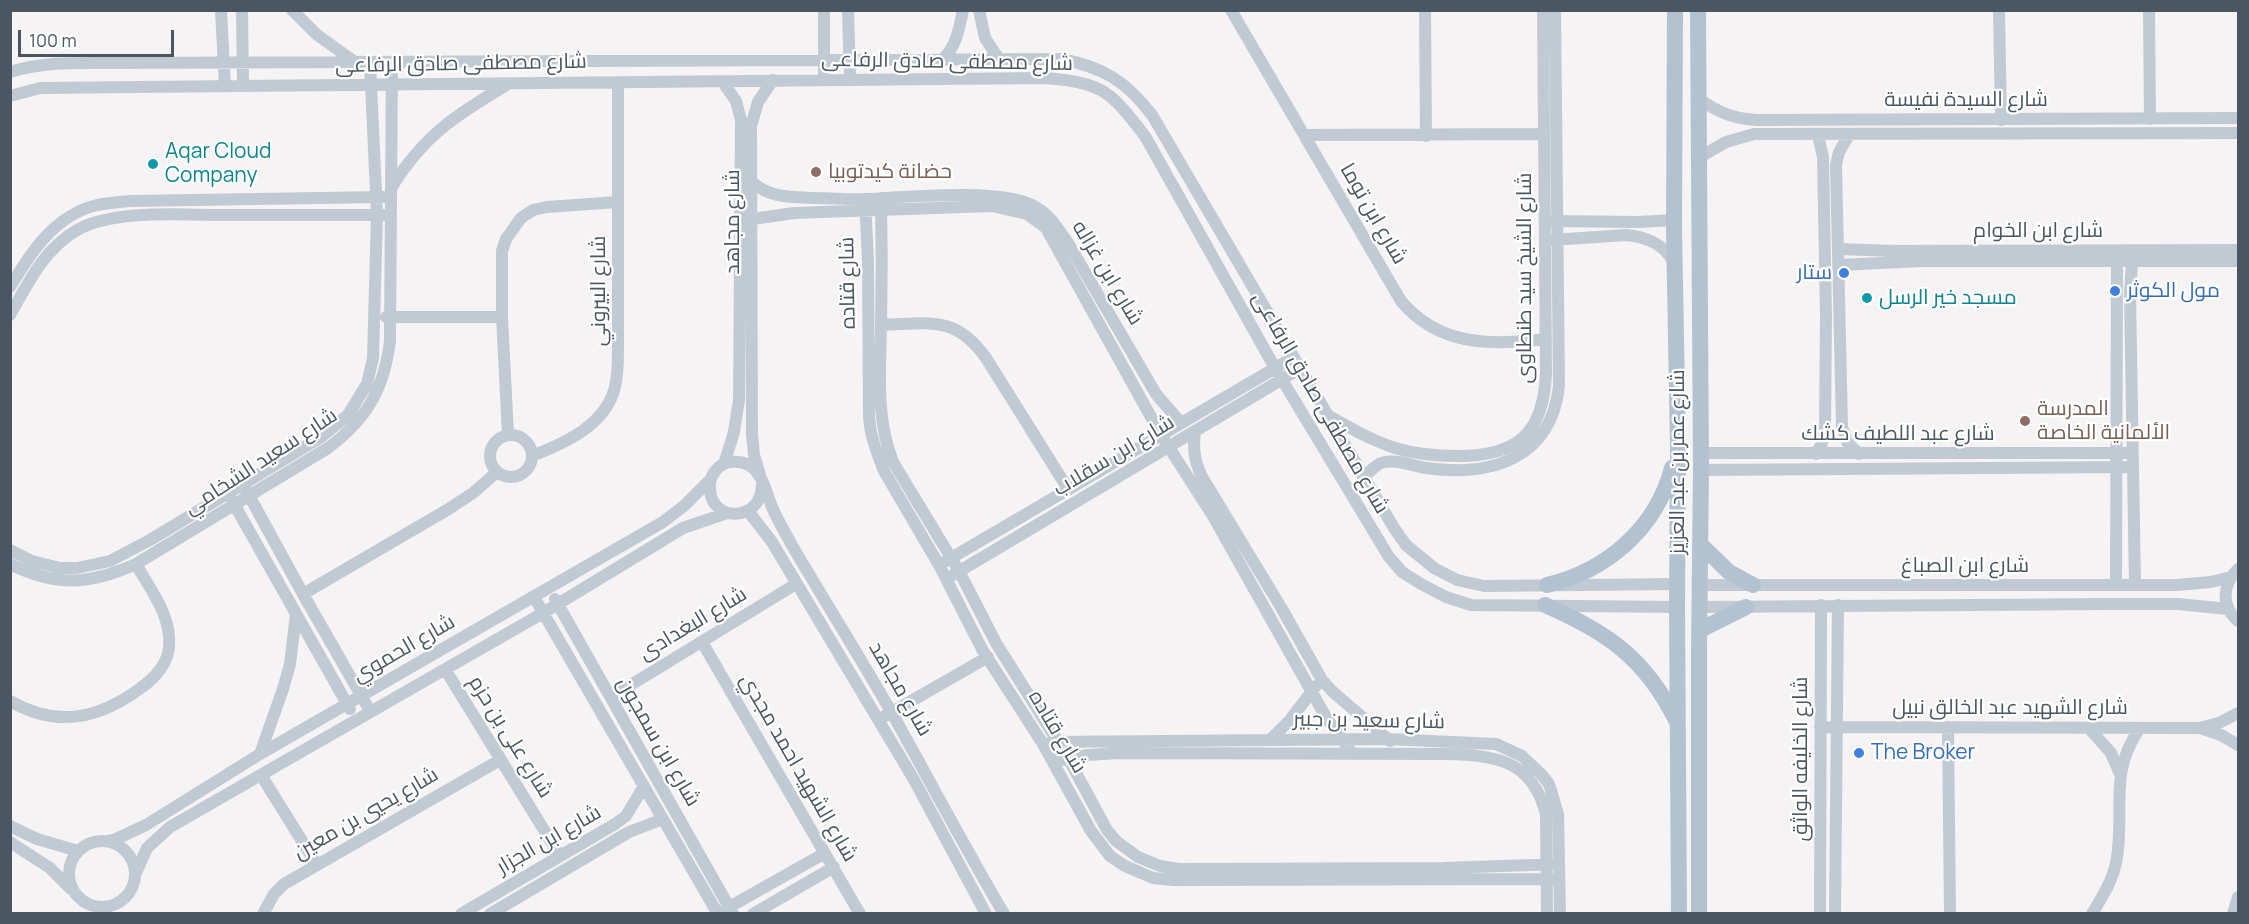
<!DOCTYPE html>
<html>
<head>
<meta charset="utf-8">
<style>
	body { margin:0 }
	#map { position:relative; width:2249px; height:924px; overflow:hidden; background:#f5f3f3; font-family:Manrope,sans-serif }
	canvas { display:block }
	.frame { position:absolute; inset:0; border:12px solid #4a5661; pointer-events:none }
	.scale { position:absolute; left:18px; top:30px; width:156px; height:27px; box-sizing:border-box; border:3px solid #4a5661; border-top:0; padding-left:8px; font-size:18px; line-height:21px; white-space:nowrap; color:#4a5661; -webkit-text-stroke:4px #fff; paint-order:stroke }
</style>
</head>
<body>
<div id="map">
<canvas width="2249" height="924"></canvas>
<div class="frame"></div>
<div class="scale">100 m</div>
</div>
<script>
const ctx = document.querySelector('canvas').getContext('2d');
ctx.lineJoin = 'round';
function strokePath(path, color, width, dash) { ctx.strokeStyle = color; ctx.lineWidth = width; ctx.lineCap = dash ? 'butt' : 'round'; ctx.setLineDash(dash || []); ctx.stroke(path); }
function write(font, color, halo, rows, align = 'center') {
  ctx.font = font + ' Manrope,Cairo,sans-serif'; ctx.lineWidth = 4.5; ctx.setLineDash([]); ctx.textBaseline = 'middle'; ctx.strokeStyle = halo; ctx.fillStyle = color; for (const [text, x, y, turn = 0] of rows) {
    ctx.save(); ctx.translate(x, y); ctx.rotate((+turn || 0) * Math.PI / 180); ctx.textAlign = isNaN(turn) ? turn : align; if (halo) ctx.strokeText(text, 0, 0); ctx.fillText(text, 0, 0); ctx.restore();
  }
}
const minor = new Path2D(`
	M 221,10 L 225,86
	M 242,10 L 243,85
	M 292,10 L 316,34 L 355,62
	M 824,10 L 824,80
	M 848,10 L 850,80
	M 979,10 L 985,38 L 999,59
	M 1231,10 L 1401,301 C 1440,347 1490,345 1546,339
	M 1425,10 L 1426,136
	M 1999,10 L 2001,120
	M 2149,10 L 2150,119
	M 942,60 C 957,46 959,29 963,10
	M 10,72 C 45,61 81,63 117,63 L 1061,59 C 1103,67 1126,81 1152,115 L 1394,528 L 1406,545 L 1434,568 L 1457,580 L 1484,586 L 1677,584
	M 722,81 L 736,101 L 741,120 L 739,400 L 734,432 L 724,464
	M 10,96 L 40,88 L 1045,78 C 1104,83 1110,91 1145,136 L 1275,368 L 1389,557 L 1402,572 L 1421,584 L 1446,597 L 1471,605 L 1677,607
	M 1698,98 C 1717,112 1734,119 1757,120 L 2238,118
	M 1304,135 L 1543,134
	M 1849,135 L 1839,152 L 1836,165 L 1842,427 L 1847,442 L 1859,454
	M 1700,157 L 1726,142 L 1754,134 L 2238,133
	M 752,182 C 771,199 793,197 817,198 C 833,198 850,200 867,199 C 907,197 1001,188 1034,206 C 1050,214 1058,229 1068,243 L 1156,394 L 1181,423
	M 391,188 C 424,135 456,115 508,84
	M 881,198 C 882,242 882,285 881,329 C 880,373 876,420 893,462 L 959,571 L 996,643 L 1068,758 L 1107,830 L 1116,841 L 1138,857 L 1160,866 L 1179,869 L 1444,868 L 1559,864
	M 865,199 L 868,261 L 869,416 C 870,436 877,453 884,471 L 939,565 L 983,651 L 1043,744 L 1091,831 L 1110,856 L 1125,866 L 1153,878 L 1173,880 L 1559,879
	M 753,219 L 794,213 L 992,206 L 1027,214 L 1046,228 L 1161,435 L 1213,516 L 1327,719 L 1352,753
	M 1550,221 L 1638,222 L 1675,220
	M 1551,240 L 1627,235 C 1646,237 1666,245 1674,264
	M 1838,249 L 1895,251 L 2238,250
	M 2132,262 L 2130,293 L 2135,585
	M 1839,265 L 1923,261 L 2238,261
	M 10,287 C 31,252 55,215 97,205 C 108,203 119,202 130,201 L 383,197
	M 10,315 C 28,283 44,249 77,230 C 113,209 183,215 225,215 C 278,215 331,215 384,215
	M 386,317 L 502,317
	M 881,325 C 929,324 955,314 986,358 L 1068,489
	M 1329,416 C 1350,428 1371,440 1395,448 C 1415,454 1436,456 1458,456 C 1518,456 1544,433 1546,372 L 1543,10
	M 1195,431 C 1193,448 1194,459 1201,475 L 1282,609 L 1322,680 L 1333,692 L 1390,741
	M490 456a21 21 0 1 1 42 0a21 21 0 1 1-42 0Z
	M 508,435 L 502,317 L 502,251 L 506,239 L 521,218 L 533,210 L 547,207 L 618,202
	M 1701,453 L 2132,453
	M 1816,454 L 1822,443 L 1825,431 L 1826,316 L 1823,157 L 1818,135
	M 532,456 C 565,443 606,425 615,387 C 618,375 618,362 618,350 L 618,82
	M 1701,470 L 2132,467
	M 760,475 L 754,455 L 752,434 L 751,126 L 758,102 L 773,80
	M 1363,478 C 1369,473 1374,466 1381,463 C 1394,458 1413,466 1426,468 C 1491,477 1551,459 1559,386 L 1555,10
	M 762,484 C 762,523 710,523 710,488 C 709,477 716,467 726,463 C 736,460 748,462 755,470 C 764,479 767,495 772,507 C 780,525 790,542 800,559 C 831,611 863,662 893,715 C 930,781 965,848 1004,914
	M 246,490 L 303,594 L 370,711
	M 230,497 L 350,709
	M 748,511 L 772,542 L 913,778 L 986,914
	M 10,550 L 32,561 L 60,568 L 77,568 L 110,561 L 150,540 L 321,437 L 348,415 L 367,384 L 373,358 L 377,215 L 370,62
	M 946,561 L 1294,357
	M 10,564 C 57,587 89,585 136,564 L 328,448 C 367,419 384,389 390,341 L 392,62
	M 2238,569 C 2222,585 2221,606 2238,621
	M 953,575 L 1301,368
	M 2116,584 L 2117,262
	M 1700,585 L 2177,585 L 2211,582 L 2231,577
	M 303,594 L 447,510 L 473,493 L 497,472
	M 534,597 L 718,914
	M 555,599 L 733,914
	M 1700,607 L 2110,604 L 2178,604 L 2228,609
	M 702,642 L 860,914
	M 445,669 L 560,856
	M 611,697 L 796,584
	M 10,701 C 58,729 101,718 142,687 C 155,678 168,663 169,647 C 172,616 150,589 136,564
	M 885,716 L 988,657
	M 1820,727 L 2199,728 L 2219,723 L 2238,713
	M 1948,727 L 1950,914
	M 2089,728 L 2111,753 L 2119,772
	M 2203,729 L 2221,735 L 2238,745
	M 1270,740 L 1290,720 L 1316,686
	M 1051,742 L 1387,739 L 1496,744 L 1522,756 L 1541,774 L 1549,784 L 1558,814 L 1560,914
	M 260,754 L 283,689 L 290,664 L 296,614
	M 1060,760 L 1088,755 L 1118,753 L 1445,754 C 1494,755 1533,759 1546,815 L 1547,914
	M 261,775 L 317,865
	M 10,826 L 37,839 L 78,851
	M69 874a33 33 0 1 1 66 0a33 33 0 1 1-66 0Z
	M 108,841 L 116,839 L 146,825 L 260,754 L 663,522 L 685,505 L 711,479
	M 10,842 L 50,868 L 71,889
	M 136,873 L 147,848 L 170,827 L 543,613 L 683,528 L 727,513
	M 724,910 L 825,853
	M 263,914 L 274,894 L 284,884 L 500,760
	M 461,914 L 615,824 L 626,816 L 644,786
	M 490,914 L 629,832 L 663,819
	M 753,914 L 834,867
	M 1820,914 L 1821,605
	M 1835,914 L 1838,605
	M 2092,914 C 2102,897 2112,882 2116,863 C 2126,813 2107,774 2140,728
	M 2233,914 L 2238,897`);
const major = new Path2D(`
	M 1675,10 L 1674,229 L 1678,447 L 1677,607 L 1679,914
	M 1698,10 L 1701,470 L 1699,652 L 1699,914
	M 1700,544 L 1729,572 L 1753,585
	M 1547,585 C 1606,571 1656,529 1672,468
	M 1545,605 C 1607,632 1645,658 1676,720
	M 1700,630 L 1746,607`);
const markers = [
	[153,164,6,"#0f9aa8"],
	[816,172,6,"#8d6e63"],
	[1844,273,6,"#3f7fe0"],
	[2115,291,6,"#3f7fe0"],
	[1867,298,6,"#0f9aa8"],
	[2025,421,6,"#8d6e63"],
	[1859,753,6,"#3f7fe0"]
];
const streetNames = [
	["شارع مصطفى صادق الرفاعى",947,62,1],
	["شارع مصطفى صادق الرفاعى",461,64,-1],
	["شارع السيدة نفيسة",1966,100],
	["شارع ابن توما",1373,214,60],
	["شارع مجاهد",733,222,-90],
	["شارع ابن الخوام",2038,231],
	["شارع ابن غزاله",1107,273,59],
	["شارع الشيخ سيد طنطاوى",1525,278,-90],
	["شارع قتاده",848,283,-91],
	["شارع البيروني",599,291,-90],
	["شارع مصطفى صادق الرفاعى",1320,403,60],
	["شارع عبد اللطيف كشك",1898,434],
	["شارع ابن سقلاب",1114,456,-31],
	["شارع سعيد الشخامي",261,462,-33],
	["شارع عمر بن عبد العزيز",1678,462,-90],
	["شارع ابن الصباغ",1965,566],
	["شارع البغدادى",693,624,-31],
	["شارع الحموي",404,649,-30],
	["شارع مجاهد",900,689,60],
	["شارع الشهيد عبد الخالق نبيل",2010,708],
	["شارع سعيد بن جبير",1369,721,1],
	["شارع قتاده",1057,732,59],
	["شارع على بن حزم",510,737,58],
	["شارع ابن سمجون",658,742,60],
	["شارع الخليفه الواثق",1801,759,-90],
	["شارع الشهيد احمد مجدي",798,768,60],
	["شارع يحيي بن معين",366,814,-30],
	["شارع ابن الجزار",549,840,-30]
];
const cultureNames = [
	["Aqar Cloud",165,152],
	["Company",165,176],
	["مسجد خير الرسل",1879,298]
];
const educationNames = [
	["حضانة كيدتوبيا",828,172],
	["المدرسة",2037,409],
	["الألمانية الخاصة",2037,433]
];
const shopNames = [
	["ستار",1832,273,"right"],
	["مول الكوثر",2127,291],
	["The Broker",1871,753]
];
strokePath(minor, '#c1cad2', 12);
strokePath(major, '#b3c2d1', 16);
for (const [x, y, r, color] of markers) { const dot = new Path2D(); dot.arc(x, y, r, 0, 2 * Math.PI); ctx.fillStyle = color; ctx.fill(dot); strokePath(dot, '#fff', 2); }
write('21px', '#4a5661', '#fff', streetNames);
write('21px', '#0d838f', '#fff', cultureNames, 'left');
write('21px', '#785e54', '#fff', educationNames, 'left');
write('21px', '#366cbe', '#fff', shopNames, 'left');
</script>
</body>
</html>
